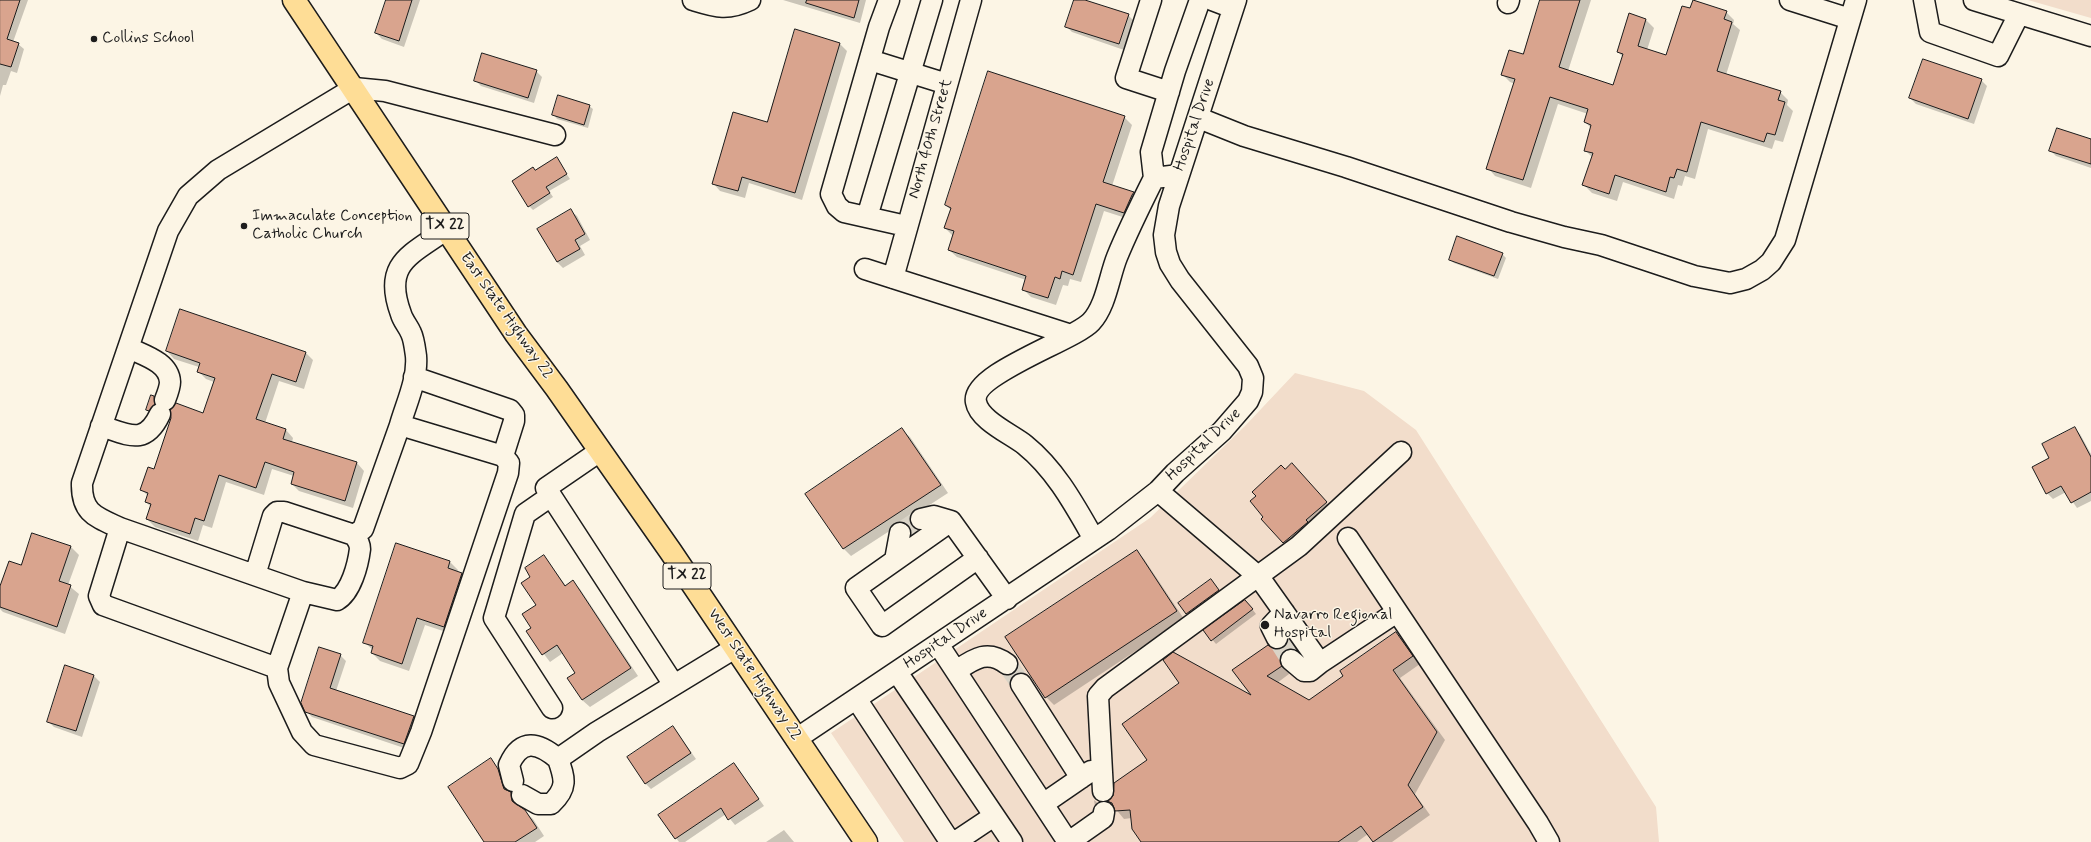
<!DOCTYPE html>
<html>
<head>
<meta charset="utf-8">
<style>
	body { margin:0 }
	canvas { display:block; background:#fcf5e5 }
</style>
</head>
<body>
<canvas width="2091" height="842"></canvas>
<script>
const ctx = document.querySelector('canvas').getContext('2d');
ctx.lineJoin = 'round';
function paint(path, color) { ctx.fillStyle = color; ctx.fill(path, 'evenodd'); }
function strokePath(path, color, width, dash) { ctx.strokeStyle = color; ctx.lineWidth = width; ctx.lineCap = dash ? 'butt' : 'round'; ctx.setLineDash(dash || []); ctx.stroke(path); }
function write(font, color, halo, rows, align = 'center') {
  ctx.font = font + ' Mynerve,sans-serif'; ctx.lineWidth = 3; ctx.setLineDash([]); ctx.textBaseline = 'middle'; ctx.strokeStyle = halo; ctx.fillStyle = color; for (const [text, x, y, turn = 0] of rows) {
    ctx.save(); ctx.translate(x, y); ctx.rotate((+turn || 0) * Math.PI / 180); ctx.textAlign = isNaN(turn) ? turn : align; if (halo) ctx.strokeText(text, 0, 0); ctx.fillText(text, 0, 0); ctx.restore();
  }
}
const built = new Path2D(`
	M 2028,0 L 2091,0 L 2091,18 Z
	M 1295,373 L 1364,391 L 1416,430 L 1656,807 L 1659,842 L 904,842 L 831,733 L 1150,518 L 1245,426 Z`);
const shadow = new Path2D(`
	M 0,0 L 28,0 L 13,42 L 18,44 L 24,49 L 17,73 L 11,71 L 6,85 L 3,85 L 0,96 Z
	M 387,0 L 420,0 L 404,47 L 382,39 L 376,33 Z
	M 783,0 L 866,0 L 860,23 Z
	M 1075,0 L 1082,0 L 1128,15 L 1134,21 L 1124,50 L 1072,32 L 1066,26 Z
	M 1541,0 L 1591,0 L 1568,71 L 1614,86 L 1623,57 L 1618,52 L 1646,20 L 1654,28 L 1647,50 L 1667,56 L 1691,10 L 1726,12 L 1734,20 L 1733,24 L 1740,30 L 1726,75 L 1780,92 L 1788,100 L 1787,105 L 1793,111 L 1783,142 L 1775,140 L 1772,149 L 1708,129 L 1695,179 L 1685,176 L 1682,186 L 1678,185 L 1674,199 L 1623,182 L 1617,201 L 1592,193 L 1584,185 L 1592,157 L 1585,150 L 1591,128 L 1585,122 L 1588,114 L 1558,104 L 1531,188 L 1495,176 L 1488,168 L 1515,84 L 1510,82 L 1502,74 L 1523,56 Z
	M 840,44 L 847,51 L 802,200 L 749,183 L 745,198 L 720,191 L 713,183 Z
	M 536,71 L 542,77 L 534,103 L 481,86 L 475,80 Z
	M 1981,80 L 1987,86 L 1974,124 L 1916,104 L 1910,98 Z
	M 589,106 L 593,109 L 588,128 L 557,119 L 554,115 Z
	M 1124,117 L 1132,125 L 1112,186 L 1133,193 L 1141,201 L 1132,220 L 1104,211 L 1081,282 L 1070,279 L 1068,286 L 1063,285 L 1056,305 L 1031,297 L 1023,289 L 1026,280 L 957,257 L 949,250 L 953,236 L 945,228 L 951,210 L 946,205 Z
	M 2091,140 L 2091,168 L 2056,156 L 2050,150 Z
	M 556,158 L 570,179 L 549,191 L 553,197 L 533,210 L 529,206 L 535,171 Z
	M 571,211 L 577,216 L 590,240 L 580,246 L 585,255 L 563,268 L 557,262 Z
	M 1502,254 L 1506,258 L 1498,279 L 1454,263 L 1450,260 Z
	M 180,311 L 306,353 L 313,360 L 304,389 L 279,381 L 265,423 L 286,430 L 293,438 L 292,442 L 357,463 L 364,471 L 353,508 L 299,491 L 292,484 L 294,476 L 272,469 L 264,495 L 226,482 L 212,528 L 203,525 L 198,541 L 155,527 L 147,519 L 151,507 L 146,502 L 148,496 L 141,489 L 154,471 L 204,414 L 214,382 L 206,379 L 198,371 L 199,367 L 174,359 L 167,351 Z
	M 154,397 L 162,405 L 155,417 L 148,410 Z
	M 2074,428 L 2080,434 L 2091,454 L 2091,501 L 2077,508 L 2066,492 L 2053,499 L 2047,493 L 2050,459 Z
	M 902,430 L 910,437 L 948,493 L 851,556 L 843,548 Z
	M 1286,471 L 1298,471 L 1332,509 L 1290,548 L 1263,519 Z
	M 33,534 L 71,547 L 79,555 L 68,585 L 79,594 L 65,634 L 3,612 L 0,609 L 0,590 L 22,566 Z
	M 397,544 L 450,562 L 458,570 L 457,572 L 462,574 L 470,582 L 452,634 L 425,625 L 409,671 L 380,661 L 372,653 L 373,650 L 364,642 Z
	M 1136,551 L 1144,559 L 1184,619 L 1054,705 L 1046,697 L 1006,637 Z
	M 544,556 L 566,586 L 572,582 L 580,589 L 638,676 L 590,707 L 582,700 L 577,673 L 563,653 L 550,662 L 527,632 L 533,628 L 538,605 L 532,577 Z
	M 1211,580 L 1222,594 L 1191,618 L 1179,603 Z
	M 1249,605 L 1256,614 L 1216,644 L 1205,631 Z
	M 1396,633 L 1404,641 L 1420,664 L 1400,678 L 1445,740 L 1415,794 L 1430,815 L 1392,842 L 1374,842 L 1368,834 L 1357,842 L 1142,842 L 1132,818 L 1124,819 L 1109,801 L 1254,698 L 1276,650 L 1283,649 L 1289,640 L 1303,658 L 1287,667 L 1289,674 L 1277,683 L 1309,701 L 1345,676 Z
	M 340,655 L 346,661 L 336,691 L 414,717 L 420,723 L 410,750 L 312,717 L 306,711 Z
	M 94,676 L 100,682 L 82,737 L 54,727 L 48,721 Z
	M 673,727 L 696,759 L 651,789 L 645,783 Z
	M 491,760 L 506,778 L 511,793 L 519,801 L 520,807 L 533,819 L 544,836 L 535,842 L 485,842 Z
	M 734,764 L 764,806 L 735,825 L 726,814 L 685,842 L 679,842 L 659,815 Z
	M 1094,800 L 1106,810 L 1102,815 L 1095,807 Z
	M 784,830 L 794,842 L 766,842 Z`);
const building = new Path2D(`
	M 0,0 L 20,0 L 7,39 L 19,43 L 11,67 L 0,64 Z
	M 386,0 L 412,0 L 399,41 L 375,33 Z
	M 807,0 L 859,0 L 854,18 L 806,3 Z
	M 1074,0 L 1085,0 L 1129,14 L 1119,44 L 1065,27 Z
	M 1540,0 L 1580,0 L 1559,67 L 1613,85 L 1623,54 L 1617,52 L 1629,13 L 1646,19 L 1638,46 L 1666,55 L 1682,6 L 1690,8 L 1693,0 L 1727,11 L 1724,19 L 1732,22 L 1717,71 L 1781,91 L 1778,100 L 1785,102 L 1775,135 L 1767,133 L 1764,142 L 1701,122 L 1687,172 L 1677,169 L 1674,178 L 1670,177 L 1666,192 L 1615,175 L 1609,194 L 1582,185 L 1593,153 L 1584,151 L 1591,125 L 1584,122 L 1588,109 L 1550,97 L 1523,180 L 1486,169 L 1515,79 L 1501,75 L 1509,50 L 1523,54 Z
	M 795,29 L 840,43 L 795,193 L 742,177 L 738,191 L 712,184 L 733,112 L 767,122 Z
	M 482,53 L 537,70 L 528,98 L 474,81 Z
	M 1923,59 L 1982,79 L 1968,119 L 1909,98 Z
	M 988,71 L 1125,116 L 1103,182 L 1134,192 L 1132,195 L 1124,213 L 1096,204 L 1073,275 L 1062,271 L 1060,279 L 1055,277 L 1048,298 L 1022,290 L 1026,276 L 948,250 L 954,231 L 944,228 L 951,208 L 945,205 Z
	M 558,95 L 590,105 L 584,125 L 552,115 Z
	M 2057,128 L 2091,139 L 2091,164 L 2049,151 Z
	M 557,157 L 567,174 L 546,187 L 550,193 L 528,207 L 512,181 L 533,167 L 535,170 Z
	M 571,209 L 585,234 L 575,240 L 580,249 L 557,262 L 537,229 Z
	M 1457,236 L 1503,253 L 1494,276 L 1449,260 Z
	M 180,309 L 306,352 L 296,382 L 272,374 L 256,419 L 286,429 L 283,439 L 357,462 L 345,501 L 291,484 L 294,472 L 265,462 L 256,488 L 219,475 L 204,521 L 195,518 L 190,534 L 146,519 L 151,504 L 145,502 L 148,493 L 140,490 L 148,467 L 154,469 L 171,418 L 170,410 L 176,403 L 203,413 L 215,378 L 197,372 L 200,363 L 166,351 Z
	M 151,395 L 154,396 L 155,404 L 149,411 L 146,410 Z
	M 2075,427 L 2091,457 L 2091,492 L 2071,503 L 2061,486 L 2046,494 L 2032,467 L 2049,458 L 2042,444 Z
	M 902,428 L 941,485 L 843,549 L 805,494 Z
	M 1292,463 L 1327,502 L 1306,520 L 1308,522 L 1283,543 L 1261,519 L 1263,517 L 1250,501 L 1256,496 L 1252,492 L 1281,465 L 1285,469 Z
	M 32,533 L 71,546 L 59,581 L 71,585 L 57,627 L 0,607 L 0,586 L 9,561 L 21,565 Z
	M 396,543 L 450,561 L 448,568 L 462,573 L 444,627 L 417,618 L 402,664 L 371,653 L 373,646 L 363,643 Z
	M 1137,550 L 1177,611 L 1045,698 L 1005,637 Z
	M 544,555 L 565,586 L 573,580 L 631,668 L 582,700 L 567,678 L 575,673 L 557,645 L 542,655 L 526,631 L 531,628 L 522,614 L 536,605 L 521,583 L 530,577 L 525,568 Z
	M 1211,579 L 1219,590 L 1186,614 L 1178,603 Z
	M 1245,600 L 1253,609 L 1211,641 L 1203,630 Z
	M 1396,632 L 1413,656 L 1393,670 L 1437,732 L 1408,785 L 1423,807 L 1373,842 L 1361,826 L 1338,842 L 1141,842 L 1132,829 L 1130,810 L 1115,811 L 1112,803 L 1107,801 L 1113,796 L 1114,783 L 1147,760 L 1122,724 L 1179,683 L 1163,660 L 1173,652 L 1251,695 L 1232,670 L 1268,645 L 1276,649 L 1282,648 L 1287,644 L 1288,638 L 1297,651 L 1287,649 L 1283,652 L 1280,658 L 1282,666 L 1267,676 L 1309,700 L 1343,676 L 1340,671 Z
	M 319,647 L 341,654 L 330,688 L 414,716 L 404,744 L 305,712 L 301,703 Z
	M 65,665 L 94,675 L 76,731 L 47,722 Z
	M 673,726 L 691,753 L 645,784 L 627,757 Z
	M 491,758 L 498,769 L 504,789 L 511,792 L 512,801 L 525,810 L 537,828 L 515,842 L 484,842 L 448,787 Z
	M 734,763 L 759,799 L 728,820 L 721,808 L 675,839 L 658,815 Z`);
const minorTunnel = new Path2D(`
	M 900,533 L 921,519
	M 1277,638 L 1291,660
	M 1007,664 L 1021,684`);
const minor = new Path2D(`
	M 693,0 C 716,7 727,11 750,0
	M 889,0 L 879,27 L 831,194 L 837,206 L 844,212 L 906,226
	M 1151,0 L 1126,78 L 1169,92
	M 1212,0 L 1233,8
	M 1790,0 L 1850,19
	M 1924,0 L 1930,32 L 1998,56 L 2019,14
	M 1974,0 L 2091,36
	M 1508,3 L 1509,0
	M 870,60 L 947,84
	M 1199,118 L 1244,136 L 1346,167 L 1511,222 L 1564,237 L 1601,245 L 1694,276 L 1730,283 L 1746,279 L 1762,270 L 1771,262 L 1785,240 L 1856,0
	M 1154,178 L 1151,152 L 1175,71 L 1200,0
	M 867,217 L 932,0
	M 447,229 C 411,255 382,263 401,314 C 403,321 408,326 411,333 C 414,339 415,349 416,356 C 418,379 406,404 400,425 L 503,456 L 509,463 L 508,473 L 421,732 L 408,764 L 400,768 L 314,745 L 302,732 L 279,683 L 277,668 L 303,592 L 120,528 C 96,517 81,513 82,483 L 168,231 L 188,196 L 218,170 L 354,88 L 385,91 L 555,135
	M 865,269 L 1071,335
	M 893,278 L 971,0
	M 129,348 C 143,355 169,362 170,382 C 170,387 167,395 165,400
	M 414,377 L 510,410 L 514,415 L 514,421 L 503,456
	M 101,426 C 129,435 145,446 160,414
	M 600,451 L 546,488 L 674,685
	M 1158,491 L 1259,577 L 1320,663 L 1397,612
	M 551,496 L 525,514 L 494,618 L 552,708
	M 921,519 L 934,516 L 951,521
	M 120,528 L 99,596 L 103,605 L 277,668
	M 354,535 L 363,529 L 400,425
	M 1348,538 L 1538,823 L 1549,842
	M 1094,539 C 1075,506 1056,470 1025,445 C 1011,434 979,420 976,402 C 970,374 1073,341 1091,322 C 1106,306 1109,277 1117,257 C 1128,230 1141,204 1154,178 L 1179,175
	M 978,558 L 882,626 L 856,588 L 951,521 L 1007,599
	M 895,560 L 900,533
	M 255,575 L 273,516 L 277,512 L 284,512 L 354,535 C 357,539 360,544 360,549 C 358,565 351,592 337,600 L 303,592
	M 1277,638 L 1271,626 L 1284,612
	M 938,644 L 1068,842
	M 1291,660 L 1304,671 L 1310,671 L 1320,663
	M 956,671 C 974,659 987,649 1007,664
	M 897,672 L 1012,842
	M 1021,684 L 1081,778
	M 857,700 L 947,837 L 955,842
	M 796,739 L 1108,530 L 1158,491 L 1175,473 L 1222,431 L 1248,401 L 1252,392 L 1253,378 L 1248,366 L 1180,280 L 1170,264 L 1166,252 L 1164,235 L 1169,206 L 1236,0
	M 513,781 L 509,765 C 521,738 538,742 558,759
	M 1103,791 L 1098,696 L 1105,688 L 1299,546 L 1401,452
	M 522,795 L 538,804 L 551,804 C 568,788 565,779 558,759 L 597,732 L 735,648
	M 1043,804 L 1091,771
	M 955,842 L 994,816
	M 1069,842 L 1103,818 L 1104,812`);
const major = new Path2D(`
	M 294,0 L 516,334 L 557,389 L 671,552 L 866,842`);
const markers = [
	[94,39,4,"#1c1c1c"],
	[244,226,4,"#1c1c1c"],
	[1265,625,5,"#1c1c1c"]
];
const shields = [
	[445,226,48],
	[687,576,48]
];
const shieldNames = [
	["TX 22",445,226],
	["TX 22",687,576]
];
const poiNames = [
	["Collins School",102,39],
	["Immaculate Conception",252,217],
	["Catholic Church",252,235],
	["Navarro Regional",1274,616],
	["Hospital",1274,634]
];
const streetNames = [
	["Hospital Drive",1195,125,-71],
	["North 40th Street",931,139,-74],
	["East State Highway 22",506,316,55],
	["Hospital Drive",1204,445,-44],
	["Hospital Drive",946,639,-34],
	["West State Highway 22",754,675,56]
];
paint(built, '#f2ddcb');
paint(shadow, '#0003');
paint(building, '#d9a48e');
strokePath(building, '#1c1c1c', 1);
strokePath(minorTunnel, '#dad4c7', 20, [20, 10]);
strokePath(minor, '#1c1c1c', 23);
strokePath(major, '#1c1c1c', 25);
strokePath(minor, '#fcf5e5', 20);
strokePath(major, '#fedd96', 22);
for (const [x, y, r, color] of markers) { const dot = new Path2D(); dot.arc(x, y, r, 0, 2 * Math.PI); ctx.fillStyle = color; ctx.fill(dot); strokePath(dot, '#fcf5e5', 1.5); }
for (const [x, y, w] of shields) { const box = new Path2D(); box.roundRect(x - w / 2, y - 13, w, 26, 3); ctx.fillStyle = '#fcf5e5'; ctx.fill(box); strokePath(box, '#1c1c1c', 1); }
write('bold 15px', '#1c1c1c', null, shieldNames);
write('16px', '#1c1c1c', '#fcf5e5', poiNames, 'left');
write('16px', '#1c1c1c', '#fcf5e5', streetNames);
</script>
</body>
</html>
